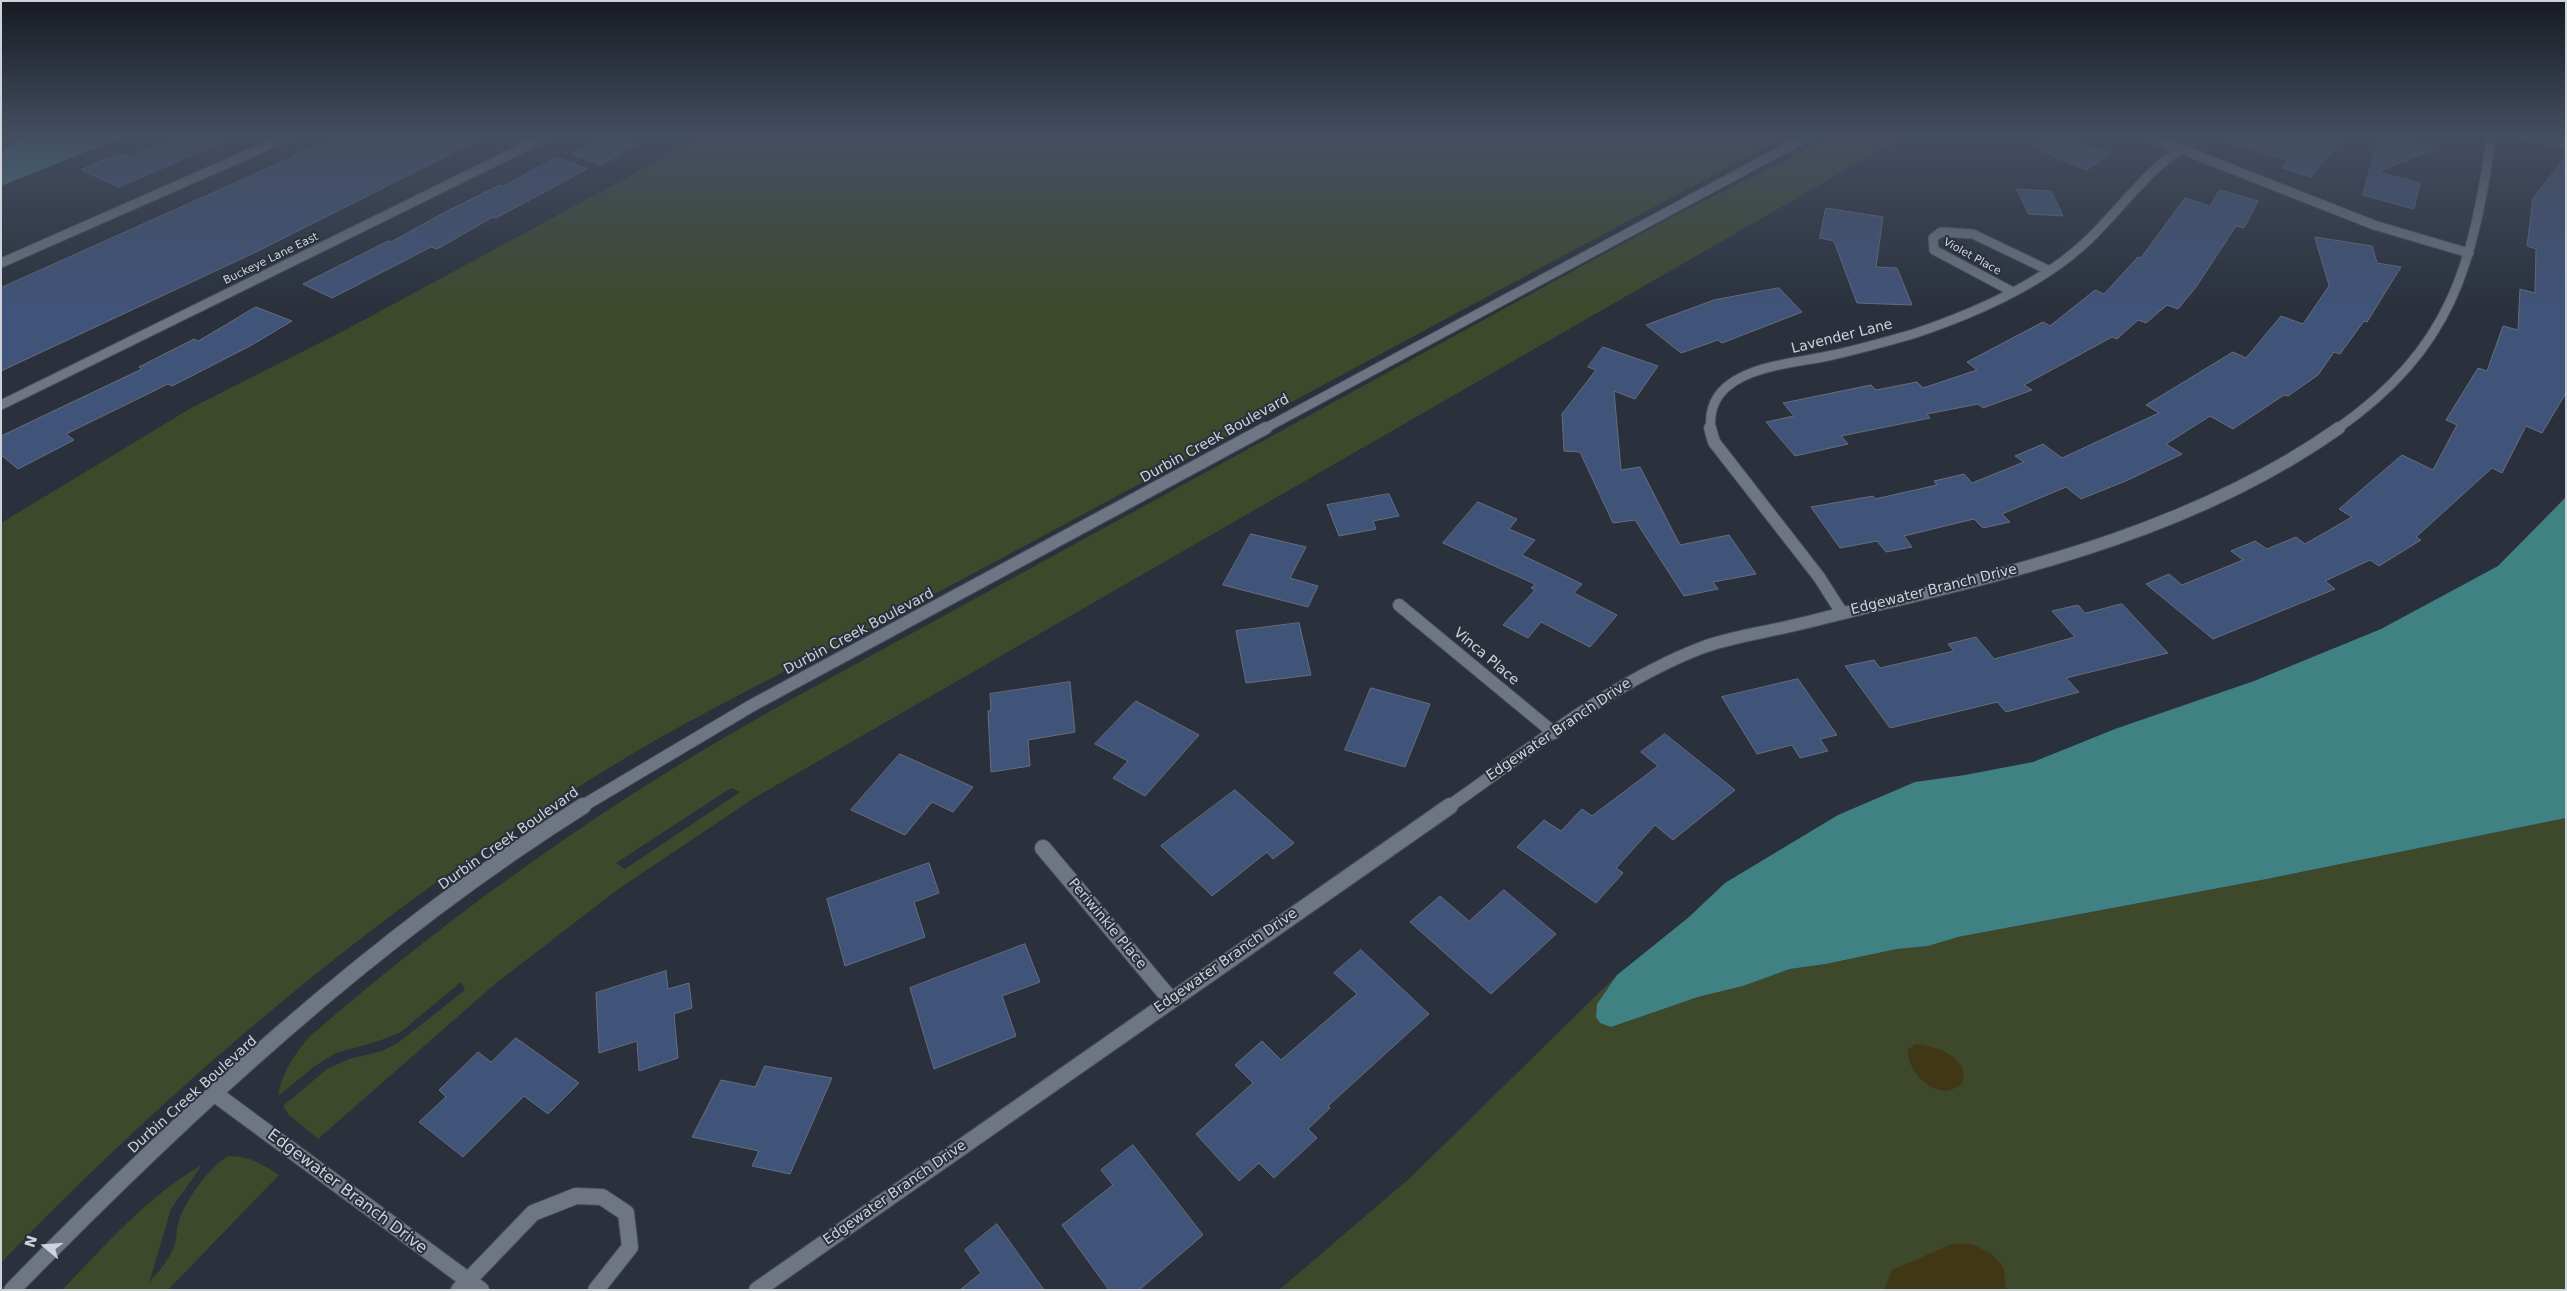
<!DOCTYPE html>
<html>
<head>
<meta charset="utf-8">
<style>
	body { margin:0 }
	#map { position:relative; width:2567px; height:1291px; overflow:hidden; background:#2a303c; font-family:"DejaVu Sans",sans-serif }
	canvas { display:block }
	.frame { position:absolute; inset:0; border:2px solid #cfd3da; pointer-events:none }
	.north { position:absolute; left:20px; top:1221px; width:50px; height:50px; -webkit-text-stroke:4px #2a303c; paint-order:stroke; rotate:288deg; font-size:14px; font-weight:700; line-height:20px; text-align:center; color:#cfd3da }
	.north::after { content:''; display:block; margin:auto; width:18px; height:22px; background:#cfd3da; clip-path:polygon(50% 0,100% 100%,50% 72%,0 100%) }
</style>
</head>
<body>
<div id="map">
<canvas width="2567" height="1291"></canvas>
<div class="frame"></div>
<div class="north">N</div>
</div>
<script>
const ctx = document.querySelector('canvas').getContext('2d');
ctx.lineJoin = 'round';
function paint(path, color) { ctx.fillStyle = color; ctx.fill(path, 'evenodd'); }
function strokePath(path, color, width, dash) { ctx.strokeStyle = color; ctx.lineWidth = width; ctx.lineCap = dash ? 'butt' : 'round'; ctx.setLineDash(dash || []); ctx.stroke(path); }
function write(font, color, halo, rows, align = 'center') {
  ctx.font = font + ' "DejaVu Sans",sans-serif'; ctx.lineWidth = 4; ctx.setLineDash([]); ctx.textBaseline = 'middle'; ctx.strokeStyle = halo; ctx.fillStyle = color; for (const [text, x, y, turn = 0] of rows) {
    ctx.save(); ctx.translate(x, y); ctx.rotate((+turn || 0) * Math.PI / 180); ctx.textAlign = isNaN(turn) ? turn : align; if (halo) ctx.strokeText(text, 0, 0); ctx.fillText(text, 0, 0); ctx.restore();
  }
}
const green = new Path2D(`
	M 703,134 L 1790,134 C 1545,265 1301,397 1056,529 C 987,566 918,603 848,639 C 766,681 683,722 604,771 C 385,904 179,1078 1,1263 L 1,523 L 191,408 L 349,328 L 630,176 Z
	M 1838,134 L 1908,134 L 754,798 L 617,890 L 495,984 L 318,1139 L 289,1115 L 283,1106 L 327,1069 L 349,1059 L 382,1051 L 399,1042 L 465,990 L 461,982 L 401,1032 L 379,1041 L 336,1053 L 315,1066 L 278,1096 C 282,1072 294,1055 309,1037 C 460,906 618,795 792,699 L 1666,220 ZM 731,788 L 740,792 L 625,869 L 616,863 Z
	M 2566,818 L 2566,1290 L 1279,1290 L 1411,1177 L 1617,975 L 1597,1004 L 1611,1027 L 1698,997 L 1743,986 L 1790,969 L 1826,964 L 1897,949 L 1928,946 L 1958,937 L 2267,879 Z
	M 228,1156 C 249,1156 261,1163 279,1175 L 168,1290 L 62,1290 C 106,1245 147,1196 202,1165 L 171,1209 L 149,1283 C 158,1272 168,1261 174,1247 C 177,1240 176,1232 178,1224 C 183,1203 209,1167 228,1156 Z`);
const sand = new Path2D(`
	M 1915,1044 C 1935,1045 1974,1059 1961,1085 C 1957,1087 1950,1091 1946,1091 C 1925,1090 1907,1068 1908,1050 Z
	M 1952,1244 L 1972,1244 L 1993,1255 L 2004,1268 L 2006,1290 L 1884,1290 L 1892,1270 Z`);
const water = new Path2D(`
	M 36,134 L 130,134 L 1,186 L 1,150 Z
	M 2566,497 L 2566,818 L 2267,879 L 1958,937 L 1928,946 L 1897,949 L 1826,964 L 1790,969 L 1743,986 L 1698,997 L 1611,1027 L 1600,1023 L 1596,1017 L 1597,1004 L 1617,975 L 1689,917 L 1725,883 L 1838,815 L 1915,782 L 1965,775 L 2033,762 L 2115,729 L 2254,681 L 2381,629 L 2498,566 Z`);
const building = new Path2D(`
	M 185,134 L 240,134 L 119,187 L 81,170 L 119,153 L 130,157 Z
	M 344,134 L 490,134 L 256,252 L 1,371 L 1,288 Z
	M 609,134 L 639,143 L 601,165 L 572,155 Z
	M 2053,134 L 2059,134 L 2109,154 L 2087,170 L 2032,147 Z
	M 2222,134 L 2346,134 L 2311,177 L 2282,168 L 2289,161 L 2221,139 Z
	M 2380,134 L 2401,134 L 2434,149 L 2378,172 L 2420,183 L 2414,209 L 2363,195 Z
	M 2566,156 L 2566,393 L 2542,433 L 2526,426 L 2502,473 L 2492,468 L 2416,537 L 2421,540 L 2379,566 L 2370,560 L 2325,581 L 2335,589 L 2213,639 L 2146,584 L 2169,574 L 2182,585 L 2243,560 L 2231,551 L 2255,541 L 2267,549 L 2296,537 L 2305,544 L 2352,517 L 2339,509 L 2402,455 L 2433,470 L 2457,425 L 2446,420 L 2478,368 L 2487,371 L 2503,326 L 2518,330 L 2520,289 L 2535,293 L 2536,249 L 2527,246 L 2533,199 Z
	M 557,157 L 587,169 L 496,218 L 493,217 L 437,249 L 431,247 L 332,298 L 303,284 L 388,241 L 391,242 L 447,211 L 500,185 L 503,186 Z
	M 2017,189 L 2051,191 L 2063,216 L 2029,214 Z
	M 2220,190 L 2258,201 L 2244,228 L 2236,226 L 2196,287 L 2178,309 L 2167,305 L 2146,323 L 2138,320 L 2117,339 L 2112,337 L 2024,385 L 2032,390 L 1983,408 L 1978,404 L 1927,414 L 1930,418 L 1841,436 L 1848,444 L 1795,456 L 1766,422 L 1794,416 L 1783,403 L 1871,385 L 1876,390 L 1917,382 L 1923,388 L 1977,370 L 1967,362 L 2043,322 L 2050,326 L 2095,290 L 2104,294 L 2138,257 L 2141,258 L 2185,198 L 2210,206 Z
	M 1826,208 L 1883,217 L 1876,267 L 1897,268 L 1912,305 L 1857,303 L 1834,241 L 1820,238 Z
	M 2315,237 L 2372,246 L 2377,263 L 2401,267 L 2367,322 L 2364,321 L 2340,354 L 2334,352 L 2318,375 L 2288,396 L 2284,395 L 2233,429 L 2210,416 L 2166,444 L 2182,454 L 2128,480 L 2081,499 L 2066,487 L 2002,514 L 2010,522 L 1983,528 L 1974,519 L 1904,536 L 1912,547 L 1886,552 L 1877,541 L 1840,548 L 1811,507 L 1873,496 L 1875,499 L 1937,485 L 1934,481 L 1964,474 L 1972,483 L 2024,462 L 2015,456 L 2043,444 L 2062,458 L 2159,413 L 2146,405 L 2233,352 L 2246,358 L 2281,316 L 2303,324 L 2329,286 Z
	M 1779,288 L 1802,312 L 1722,343 L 1718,340 L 1681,353 L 1646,325 L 1714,300 Z
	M 256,307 L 292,321 L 250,346 L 172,386 L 168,384 L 66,434 L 74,440 L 18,469 L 1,455 L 1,436 L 142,369 L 139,367 L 194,339 L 198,341 Z
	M 1603,347 L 1658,366 L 1635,399 L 1614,391 L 1621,470 L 1640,467 L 1680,545 L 1729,535 L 1756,574 L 1713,582 L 1718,589 L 1684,596 L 1635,520 L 1613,523 L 1580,452 L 1564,451 L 1562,414 L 1596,370 L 1588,367 Z
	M 1389,494 L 1399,516 L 1373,521 L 1376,529 L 1339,536 L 1327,505 Z
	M 1478,502 L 1517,519 L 1509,529 L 1535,540 L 1522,555 L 1582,584 L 1574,593 L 1617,615 L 1590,647 L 1541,622 L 1528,638 L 1503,625 L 1535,590 L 1531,588 L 1535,584 L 1443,543 Z
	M 1251,534 L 1306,547 L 1290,578 L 1318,586 L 1308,607 L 1223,585 Z
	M 2122,604 L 2168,653 L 2066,678 L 2079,692 L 2006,712 L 1997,702 L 1890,728 L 1845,666 L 1874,660 L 1880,668 L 1954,651 L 1948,644 L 1976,637 L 1994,659 L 2075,637 L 2052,611 L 2078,605 L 2085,613 Z
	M 1299,623 L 1311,675 L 1246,683 L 1236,631 Z
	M 1798,679 L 1837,735 L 1820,739 L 1828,751 L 1800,758 L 1792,745 L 1757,754 L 1722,697 Z
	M 1070,682 L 1075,732 L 1028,740 L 1030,766 L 991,772 L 988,711 L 991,711 L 990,694 Z
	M 1371,688 L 1430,704 L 1405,767 L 1345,750 Z
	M 1136,701 L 1199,735 L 1145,796 L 1113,778 L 1128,761 L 1095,744 Z
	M 1665,734 L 1735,790 L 1673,840 L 1655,825 L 1616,868 L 1623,873 L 1596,903 L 1517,847 L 1544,820 L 1561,831 L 1582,809 L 1592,816 L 1658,766 L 1641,752 Z
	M 900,754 L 973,787 L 953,812 L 932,802 L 905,835 L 851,810 Z
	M 1235,790 L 1294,843 L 1273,859 L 1267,852 L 1212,896 L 1161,846 Z
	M 929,863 L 939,893 L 914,902 L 925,937 L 845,966 L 827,899 Z
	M 1504,890 L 1556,934 L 1491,994 L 1410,922 L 1440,896 L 1469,921 Z
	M 1025,944 L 1040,982 L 1002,996 L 1016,1036 L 934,1069 L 910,988 Z
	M 1361,950 L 1429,1014 L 1328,1106 L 1330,1108 L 1308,1129 L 1317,1138 L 1274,1178 L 1259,1163 L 1239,1181 L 1196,1134 L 1253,1083 L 1235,1065 L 1262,1041 L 1281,1060 L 1357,994 L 1334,973 Z
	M 666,971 L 668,989 L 689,983 L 692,1008 L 674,1014 L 678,1058 L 639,1071 L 637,1041 L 599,1053 L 596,993 Z
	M 516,1038 L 579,1083 L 548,1114 L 524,1096 L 463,1157 L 419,1122 L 446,1097 L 439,1090 L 478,1052 L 491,1062 Z
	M 765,1066 L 832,1078 L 790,1174 L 752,1166 L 759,1151 L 692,1137 L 721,1080 L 755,1087 Z
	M 1133,1145 L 1203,1235 L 1139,1290 L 1109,1290 L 1062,1225 L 1113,1185 L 1101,1170 Z
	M 997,1224 L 1044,1290 L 960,1290 L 981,1273 L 965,1250 Z`);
const minorFar2 = new Path2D(`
	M 2143,134 L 2374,225 L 2469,253
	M 2523,134 L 2566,144
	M 1,263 L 294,134
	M 2013,292 L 1934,250 L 1933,238 L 1941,232 L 1973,234 L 2048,270
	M 1,405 L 551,134
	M 1711,429 C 1704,368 1786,365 1828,356 C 1857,350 1885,342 1913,334 C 1973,314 2039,286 2086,242 C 2118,212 2143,175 2180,149
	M 2337,429 C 2453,347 2472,267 2492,134`);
const minorFar1 = new Path2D(`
	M 1710,428 L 1714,442 L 1819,577 L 1842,613
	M 1399,605 L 1554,733
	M 1448,807 C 1529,751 1610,683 1701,648 C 1727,638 1755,634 1782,628 C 1813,621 1843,613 1873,606 C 2036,567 2200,526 2339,428`);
const minor = new Path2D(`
	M 1043,848 L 1171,1000
	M 215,1094 L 481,1290
	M 459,1290 L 533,1213 L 576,1196 L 602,1197 L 626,1213 L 630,1247 L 596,1290
	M 757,1290 L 1450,806`);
const tertiaryFar2 = new Path2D(`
	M 1264,429 L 1812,134`);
const tertiaryFar1 = new Path2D(`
	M 581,807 L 751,706 L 1266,428`);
const tertiary = new Path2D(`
	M 12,1290 C 185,1113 373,938 583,806`);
const farStreetnames = [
	["Violet Place",1972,257,29],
	["Buckeye Lane East",271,259,-26]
];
const streetNames = [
	["Lavender Lane",1842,337,-14],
	["Durbin Creek Boulevard",1215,439,-29],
	["Edgewater Branch Drive",1934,590,-14],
	["Durbin Creek Boulevard",859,632,-28],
	["Vinca Place",1486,657,40],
	["Edgewater Branch Drive",1559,730,-34],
	["Durbin Creek Boulevard",509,839,-35],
	["Periwinkle Place",1107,924,50],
	["Edgewater Branch Drive",1226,961,-35],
	["Durbin Creek Boulevard",193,1095,-42],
	["Edgewater Branch Drive",895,1193,-35]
];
const nearStreetnames = [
	["Edgewater Branch Drive",347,1192,37]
];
paint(green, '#3e482a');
paint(sand, '#403717');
paint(water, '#408184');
paint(building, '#405379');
strokePath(building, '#676e7c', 1);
strokePath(minorFar2, '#474c56', 11);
strokePath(minorFar1, '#474c56', 14);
strokePath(minor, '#474c56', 18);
strokePath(tertiaryFar2, '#474c56', 11);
strokePath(tertiaryFar1, '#474c56', 14);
strokePath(tertiary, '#474c56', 18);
strokePath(minorFar2, '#6e7683', 9);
strokePath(minorFar1, '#6e7683', 12);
strokePath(minor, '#6e7683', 16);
strokePath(tertiaryFar2, '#6e7683', 9);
strokePath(tertiaryFar1, '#6e7683', 12);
strokePath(tertiary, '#6e7683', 16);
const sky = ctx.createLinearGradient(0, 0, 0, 315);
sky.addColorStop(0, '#171a21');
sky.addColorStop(0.43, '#444e61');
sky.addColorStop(1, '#444e6100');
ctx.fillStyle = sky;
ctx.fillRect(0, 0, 2567, 315);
write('11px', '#cfd3da', '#2a303c', farStreetnames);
write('14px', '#cfd3da', '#2a303c', streetNames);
write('16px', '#cfd3da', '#2a303c', nearStreetnames);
</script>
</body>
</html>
